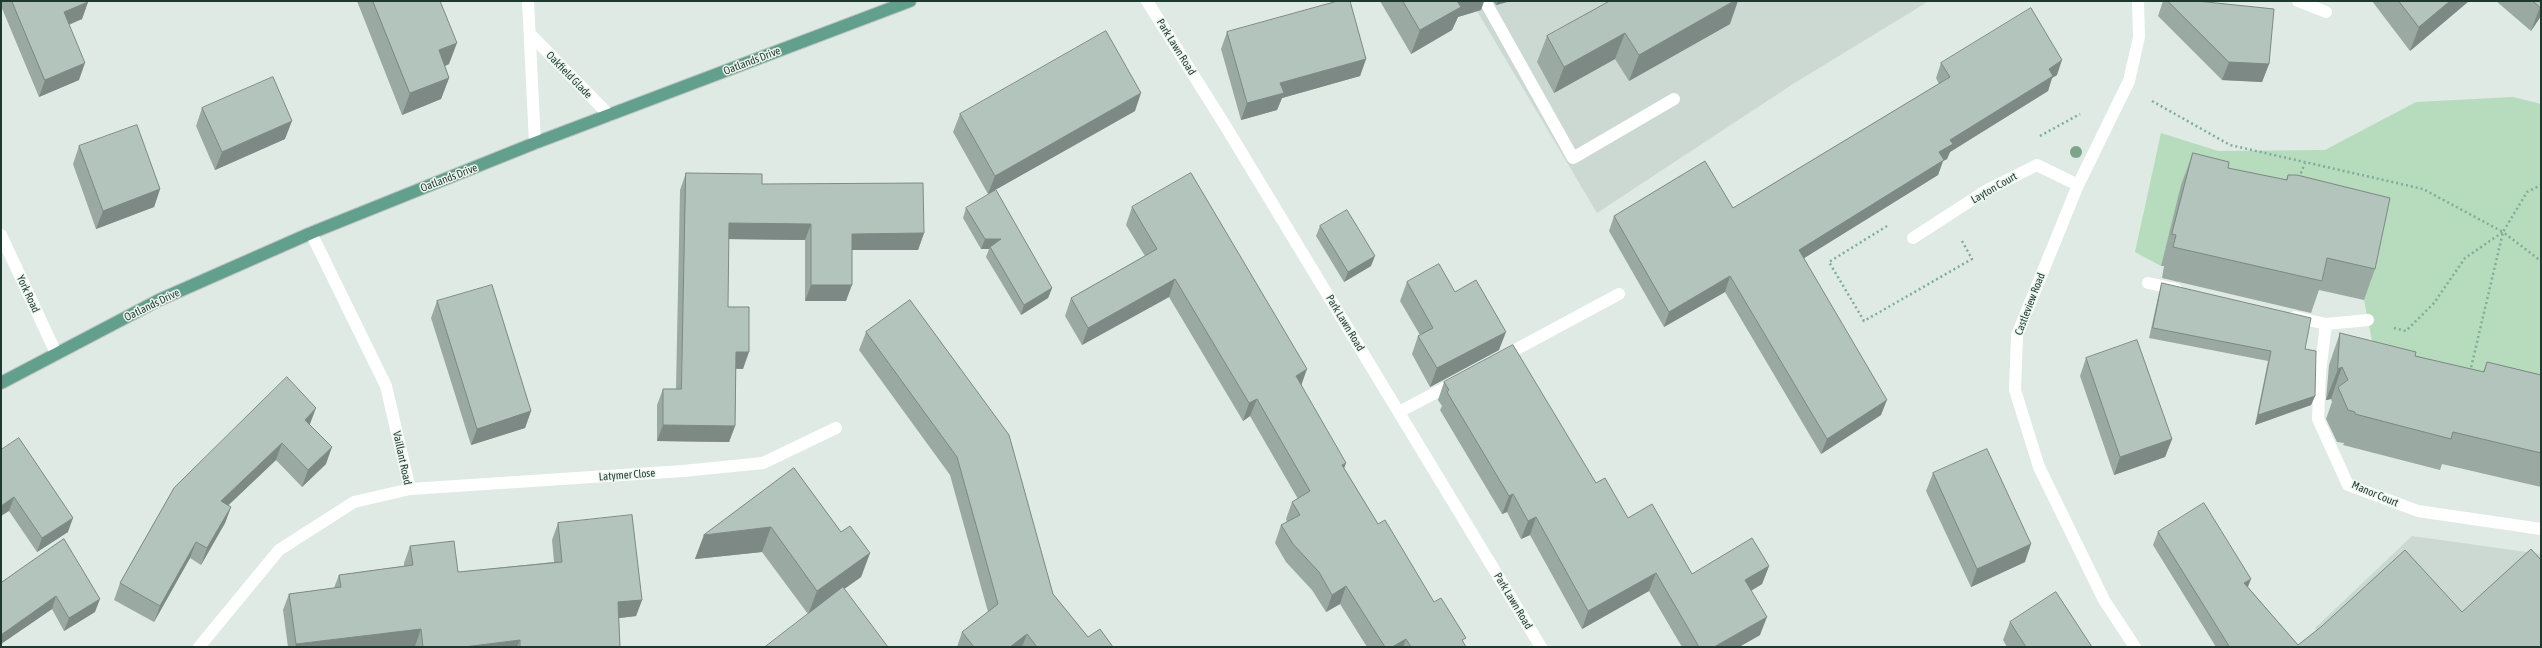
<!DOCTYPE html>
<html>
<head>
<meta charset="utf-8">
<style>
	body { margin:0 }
	#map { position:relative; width:2542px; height:648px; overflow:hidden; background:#deeae3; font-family:"Asap Condensed",sans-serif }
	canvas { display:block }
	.frame { position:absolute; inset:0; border:2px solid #1f3930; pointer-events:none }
</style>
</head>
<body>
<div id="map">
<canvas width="2542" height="648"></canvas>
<div class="frame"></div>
</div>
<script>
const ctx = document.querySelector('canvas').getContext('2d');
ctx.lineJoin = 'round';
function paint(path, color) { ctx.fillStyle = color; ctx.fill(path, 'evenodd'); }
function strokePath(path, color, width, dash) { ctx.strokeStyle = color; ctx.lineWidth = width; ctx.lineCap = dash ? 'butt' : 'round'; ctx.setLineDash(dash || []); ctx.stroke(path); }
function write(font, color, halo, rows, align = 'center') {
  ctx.font = font + ' "Asap Condensed",sans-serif'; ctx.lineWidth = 3; ctx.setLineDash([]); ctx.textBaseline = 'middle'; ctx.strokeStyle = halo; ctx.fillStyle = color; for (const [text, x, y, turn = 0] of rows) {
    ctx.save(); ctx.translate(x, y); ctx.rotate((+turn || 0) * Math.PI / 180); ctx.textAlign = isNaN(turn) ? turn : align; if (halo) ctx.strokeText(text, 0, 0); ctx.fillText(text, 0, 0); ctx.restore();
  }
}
const built = new Path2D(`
	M 1471,1 L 1929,1 L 1793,84 L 1597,213 Z
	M 2412,536 L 2541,554 L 2541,647 L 2331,647 L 2315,628 Z`);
const green = new Path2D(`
	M 2513,97 L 2541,104 L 2541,410 L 2379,377 L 2364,300 L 2370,274 L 2174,214 L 2161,266 L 2135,252 L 2161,133 L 2218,151 L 2325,150 L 2416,102 Z`);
const path = new Path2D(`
	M 2152,101 L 2230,145 L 2423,189 L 2503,232
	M 2040,136 L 2080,114
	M 2299,178 L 2305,163
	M 1887,226 L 1829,262 L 1864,321 L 1972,259 L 1962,241
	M 2394,328 L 2406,331 L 2434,303 L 2465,258 L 2503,232 L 2541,261
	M 2470,372 L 2503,232 L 2527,192 L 2541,185`);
const lane = new Path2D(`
	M 1485,1 L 1573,158 L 1674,99
	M 2298,1 L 2326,12
	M 2148,283 L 2176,289
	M 2295,317 L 2326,324 L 2368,320
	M 1502,357 L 1619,294
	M 1399,412 L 1456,382`);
const street = new Path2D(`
	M 528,1 L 535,143
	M 1147,1 L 1226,127 L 1541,647
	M 530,34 L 609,115
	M 311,233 L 386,386 L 410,489
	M 1,235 L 56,353
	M 1913,238 L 1987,190 L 2037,165 L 2078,185
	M 2326,324 L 2320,373 L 2318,419 L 2348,485 L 2418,511 L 2541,529
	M 199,647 L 279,550 L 354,502 L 410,489 L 683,471 L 763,463 L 836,428
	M 2135,647 L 2104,600 L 2039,467 L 2015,390 L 2017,335 L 2078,185 L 2129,81 L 2139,37 L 2138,1`);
const primary = new Path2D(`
	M 1,383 L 159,300 L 311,233 L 535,143 L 910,1`);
const trees = [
	[2076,152]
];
const wall = new Path2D(`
	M 1,1 L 88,1 L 88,2 L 82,19 L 69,25 L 79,80 L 39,97 L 1,6 Z
	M 357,1 L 440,1 L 449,64 L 445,66 L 449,78 L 441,99 L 402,115 Z
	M 1380,1 L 1484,1 L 1481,10 L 1458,17 L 1452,30 L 1411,54 Z
	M 1493,1 L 1511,1 L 1496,5 Z
	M 2163,1 L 2197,1 L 2269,64 L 2262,82 L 2222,80 L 2158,16 Z
	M 2372,1 L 2469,1 L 2410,51 Z
	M 2496,1 L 2541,1 L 2541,16 L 2531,31 Z
	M 1730,24 L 1629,81 L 1615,59 L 1554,93 L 1537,62 L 1547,36 Z
	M 1227,32 L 1366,59 L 1360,76 L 1282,98 L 1277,110 L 1241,120 L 1221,49 Z
	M 1941,63 L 2057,75 L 2052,78 L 2048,91 L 1950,152 L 1947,159 L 1943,161 L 1938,175 L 1804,258 L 1881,415 L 1821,454 L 1725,292 L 1664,327 L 1609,231 L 1614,216 L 1733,208 L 1939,84 L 1936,78 Z
	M 202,108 L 285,139 L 215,170 L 196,126 Z
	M 1135,111 L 988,194 L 953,132 L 960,114 Z
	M 79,146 L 160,189 L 154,207 L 96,229 L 73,164 Z
	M 2193,153 L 2228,168 L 2286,180 L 2288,175 L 2375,269 L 2364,300 L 2319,290 L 2311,313 L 2162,278 L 2164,266 L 2161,266 L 2181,185 Z
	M 686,173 L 762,184 L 924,233 L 918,250 L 852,250 L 846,301 L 805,301 L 805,240 L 728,239 L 728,307 L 743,369 L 736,369 L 735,426 L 729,442 L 657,441 L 657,405 L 663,389 L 676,389 L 680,190 Z
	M 1132,207 L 1301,385 L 1344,468 L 1378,524 L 1466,647 L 1367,647 L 1340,604 L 1326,612 L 1312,590 L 1286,562 L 1275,543 L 1281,525 L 1287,522 L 1286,519 L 1292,502 L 1298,499 L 1250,416 L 1243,421 L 1169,297 L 1082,345 L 1065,316 L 1071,298 L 1145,256 L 1126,225 Z
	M 966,208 L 1052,288 L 1048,298 L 1021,315 L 986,257 L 989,249 L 981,249 L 963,218 Z
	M 1320,226 L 1371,266 L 1344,282 L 1316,236 Z
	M 1407,282 L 1455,292 L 1499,350 L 1430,387 L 1412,354 L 1418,336 L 1420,335 L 1400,301 Z
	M 2162,283 L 2305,349 L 2315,396 L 2311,405 L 2255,425 L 2268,361 L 2149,338 L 2159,293 Z
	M 910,300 L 1053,594 L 1088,637 L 1113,647 L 957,647 L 962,632 L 988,612 L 950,475 L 859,350 L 866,332 Z
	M 437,301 L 531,411 L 525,428 L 471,445 L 431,318 Z
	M 2340,333 L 2415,356 L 2483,372 L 2487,362 L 2541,375 L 2541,487 L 2442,464 L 2440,470 L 2343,445 L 2344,443 L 2337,442 L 2326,419 L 2332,402 L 2331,399 L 2326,400 L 2329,365 Z
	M 2086,358 L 2172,439 L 2165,457 L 2114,475 L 2080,376 Z
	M 1444,382 L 1596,483 L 1628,518 L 1692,574 L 1769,566 L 1762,584 L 1751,591 L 1760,635 L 1739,647 L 1682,647 L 1649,591 L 1582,629 L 1530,535 L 1521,539 L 1507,512 L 1502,514 L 1440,410 L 1442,406 L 1438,400 Z
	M 310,425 L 326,464 L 302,487 L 276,460 L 228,505 L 231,507 L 225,523 L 201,565 L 190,558 L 154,622 L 114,600 L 120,583 L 174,488 Z
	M 1,450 L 68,532 L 37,552 L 9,511 Z
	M 794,468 L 841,532 L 870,553 L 861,577 L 808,614 L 762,552 L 695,559 L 704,535 Z
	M 1933,473 L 2025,562 L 1971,587 L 1926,491 Z
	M 558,523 L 642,600 L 636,616 L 619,618 L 620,647 L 415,647 L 415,646 L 406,647 L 288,647 L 283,610 L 289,594 L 334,588 L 339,575 L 404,566 L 404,563 L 410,546 L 458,572 L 554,562 L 552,540 Z
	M 2158,532 L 2248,587 L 2298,645 L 2462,612 L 2541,647 L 2216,647 L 2153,545 Z
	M 64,539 L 95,612 L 64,631 L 52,609 L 1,644 L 1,583 Z
	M 2010,622 L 2092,647 L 2007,647 L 2003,640 Z`);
const shadedWall = new Path2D(`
	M 1453,1 L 1484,1 L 1481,10 L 1458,17 L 1452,30 L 1411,54 L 1420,30 Z
	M 1498,1 L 1511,1 L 1496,5 Z
	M 1734,1 L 1738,1 L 1730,24 L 1629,81 L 1639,55 Z
	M 2450,1 L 2469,1 L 2410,51 L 2419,27 Z
	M 88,2 L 82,19 L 57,29 L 64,12 Z
	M 2541,6 L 2541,16 L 2531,31 L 2540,7 Z
	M 1625,33 L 1615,59 L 1554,93 L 1564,67 Z
	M 457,43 L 449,64 L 431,72 L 439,50 Z
	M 1366,59 L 1360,76 L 1282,98 L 1277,110 L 1241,120 L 1247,103 L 1280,83 Z
	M 2062,60 L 2057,75 L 2052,78 L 2048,91 L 1950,152 L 1947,159 L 1943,161 L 1938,175 L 1793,265 L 1799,250 L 1939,152 L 1950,140 L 2049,69 Z
	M 2229,62 L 2269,64 L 2262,82 L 2222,80 Z
	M 85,63 L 79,80 L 39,97 L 45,80 Z
	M 449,78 L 441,99 L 402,115 L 410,93 Z
	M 1141,93 L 1135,111 L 988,194 L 995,176 Z
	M 292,121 L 285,139 L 215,170 L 222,152 Z
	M 160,189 L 154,207 L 96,229 L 103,211 Z
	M 729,223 L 811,224 L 805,240 L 723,239 Z
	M 924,233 L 918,250 L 846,250 L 852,234 Z
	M 985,239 L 1001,239 L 990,247 L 989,249 L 981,249 Z
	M 1375,256 L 1371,266 L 1344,282 L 1348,272 Z
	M 1730,276 L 1725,292 L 1664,327 L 1669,312 Z
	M 1175,279 L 1169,297 L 1082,345 L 1088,328 Z
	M 811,285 L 852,285 L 846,301 L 805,301 Z
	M 1052,288 L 1048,298 L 1021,315 L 1024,305 Z
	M 1506,332 L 1499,350 L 1430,387 L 1437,368 Z
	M 736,352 L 749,352 L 743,369 L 730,368 Z
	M 2342,367 L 2331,399 L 2326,400 L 2338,369 Z
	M 1307,369 L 1301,386 L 1296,376 Z
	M 2315,396 L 2311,405 L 2255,425 L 2258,415 Z
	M 1257,399 L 1250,416 L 1243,421 L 1249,403 Z
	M 1887,400 L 1881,415 L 1821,454 L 1827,439 Z
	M 316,408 L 310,424 L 299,436 L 305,420 Z
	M 531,411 L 525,428 L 471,445 L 477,429 Z
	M 663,425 L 735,426 L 729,442 L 657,441 Z
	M 2172,439 L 2165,457 L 2114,475 L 2120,457 Z
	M 282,443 L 276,460 L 215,518 L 221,501 Z
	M 332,447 L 326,464 L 302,487 L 308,470 Z
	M 1346,463 L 1340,480 L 1342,465 Z
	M 1513,494 L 1507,512 L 1502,514 L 1509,496 Z
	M 14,497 L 9,511 L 1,516 L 1,506 Z
	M 231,507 L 225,523 L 201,565 L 207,548 Z
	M 1536,517 L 1530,535 L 1521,539 L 1528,521 Z
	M 73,518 L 68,532 L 37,552 L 42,538 Z
	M 771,527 L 762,552 L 695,559 L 704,535 Z
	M 196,542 L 190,558 L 154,622 L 160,606 Z
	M 2031,544 L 2025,562 L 1971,587 L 1977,569 Z
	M 870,553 L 861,577 L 808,615 L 817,591 Z
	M 1769,566 L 1762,584 L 1739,598 L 1745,580 Z
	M 1656,573 L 1649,591 L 1582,629 L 1588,611 Z
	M 2251,579 L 2246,592 L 2244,583 Z
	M 1346,586 L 1340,604 L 1326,612 L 1332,595 Z
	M 56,596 L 52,609 L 1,644 L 1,635 Z
	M 100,599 L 95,612 L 64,631 L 69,618 Z
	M 642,600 L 636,616 L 612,619 L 618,602 Z
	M 1767,617 L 1760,635 L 1739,647 L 1714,647 Z
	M 421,629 L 415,646 L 406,647 L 295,647 L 296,644 Z
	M 1027,634 L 1022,647 L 1010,647 Z
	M 1406,639 L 1403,647 L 1392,647 Z
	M 520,640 L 517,647 L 464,647 Z`);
const building = new Path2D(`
	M 12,1 L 88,1 L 88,2 L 64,12 L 85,63 L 45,80 Z
	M 373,1 L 440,1 L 457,43 L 439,50 L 449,78 L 410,93 Z
	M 1338,1 L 1350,1 L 1366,59 L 1280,83 L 1284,93 L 1247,103 L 1227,32 Z
	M 1403,1 L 1457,1 L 1461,7 L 1420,30 Z
	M 1610,1 L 1734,1 L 1639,55 L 1625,33 L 1564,67 L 1547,36 Z
	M 2168,1 L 2197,1 L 2274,9 L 2269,64 L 2229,62 Z
	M 2399,1 L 2450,1 L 2419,27 Z
	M 2533,1 L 2541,1 L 2541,6 L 2540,7 Z
	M 2031,8 L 2062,60 L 2049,69 L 2053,76 L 1950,140 L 1953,144 L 1939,152 L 1944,160 L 1799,250 L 1887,400 L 1827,439 L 1730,276 L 1669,312 L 1614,216 L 1705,161 L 1733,208 L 1950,77 L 1941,63 Z
	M 1106,31 L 1141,93 L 995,176 L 960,114 Z
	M 273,77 L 292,121 L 222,152 L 202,108 Z
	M 137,125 L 160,189 L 103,211 L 79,146 Z
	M 2193,153 L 2229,162 L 2228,168 L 2287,180 L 2288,175 L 2297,175 L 2390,198 L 2375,269 L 2327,258 L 2322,281 L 2173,247 L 2176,235 L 2172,234 Z
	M 686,173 L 762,174 L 762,184 L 923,183 L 924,233 L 852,234 L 852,285 L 811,285 L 811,224 L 729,223 L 728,307 L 749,307 L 749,352 L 736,352 L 735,426 L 663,425 L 663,389 L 681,389 Z
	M 1191,173 L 1307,369 L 1296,376 L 1346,463 L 1342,465 L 1378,524 L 1385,520 L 1434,602 L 1441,598 L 1466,638 L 1462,640 L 1466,647 L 1411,647 L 1406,639 L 1392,647 L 1385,647 L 1346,586 L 1332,595 L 1319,572 L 1293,544 L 1281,525 L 1300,515 L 1292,502 L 1310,491 L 1257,399 L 1249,403 L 1175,279 L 1088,328 L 1071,298 L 1157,249 L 1132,207 Z
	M 996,190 L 1052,288 L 1024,305 L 990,247 L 1001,239 L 985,239 L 966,208 Z
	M 1347,210 L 1375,256 L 1348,272 L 1320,226 Z
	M 1439,264 L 1455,292 L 1476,280 L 1506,332 L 1437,368 L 1418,336 L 1433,328 L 1407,282 Z
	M 2162,283 L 2311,318 L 2305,349 L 2316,351 L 2315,396 L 2258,415 L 2271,351 L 2153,328 Z
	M 492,285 L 531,411 L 477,429 L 437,301 Z
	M 910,300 L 1009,435 L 1053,594 L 1088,637 L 1100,629 L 1113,647 L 1037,647 L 1027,634 L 1010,647 L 974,647 L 962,632 L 998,604 L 957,457 L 866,332 Z
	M 2340,333 L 2416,352 L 2415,356 L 2484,372 L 2487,362 L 2541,375 L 2541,453 L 2453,432 L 2451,439 L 2355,414 L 2355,412 L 2348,410 L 2338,387 L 2348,380 L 2342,367 L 2338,369 Z
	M 2137,340 L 2172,439 L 2120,457 L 2086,358 Z
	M 1513,345 L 1596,483 L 1605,478 L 1628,518 L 1652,504 L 1692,574 L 1752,538 L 1769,566 L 1745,580 L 1767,617 L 1714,647 L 1699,647 L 1656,573 L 1588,611 L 1536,517 L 1528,521 L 1513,494 L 1509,496 L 1447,392 L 1449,390 L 1444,382 Z
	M 287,377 L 316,408 L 305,420 L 332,447 L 308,470 L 282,443 L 221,501 L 231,507 L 207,548 L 196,542 L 160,606 L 120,583 L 174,488 Z
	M 19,438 L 73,518 L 42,538 L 14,497 L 1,506 L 1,450 Z
	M 1987,449 L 2031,544 L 1977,569 L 1933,473 Z
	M 794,468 L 841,532 L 850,526 L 870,553 L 817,591 L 771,527 L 704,535 Z
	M 2204,503 L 2251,579 L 2244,583 L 2298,645 L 2322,626 L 2405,550 L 2462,612 L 2531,549 L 2541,560 L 2541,647 L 2228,647 L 2229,646 L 2158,532 Z
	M 632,515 L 642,600 L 618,602 L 620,647 L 520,647 L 520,640 L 464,647 L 423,647 L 421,629 L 296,644 L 289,594 L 341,587 L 339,575 L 413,565 L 410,546 L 454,541 L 458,572 L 562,562 L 558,523 Z
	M 64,539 L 100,599 L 69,618 L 56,596 L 1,635 L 1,583 Z
	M 843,587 L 888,647 L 765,647 Z
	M 2056,592 L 2092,647 L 2026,647 L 2010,622 Z`);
const streetNames = [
	["Park Lawn Road",1176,47,58],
	["Oatlands Drive",752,61,-21],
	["Oakfield Glade",569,75,46],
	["Oatlands Drive",449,178,-21],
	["Layton Court",1994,188,-30],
	["York Road",28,294,65],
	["Castleview Road",2030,304,-69],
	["Oatlands Drive",152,305,-26],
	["Park Lawn Road",1345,323,59],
	["Vaillant Road",402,458,78],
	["Latymer Close",627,475,-4],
	["Manor Court",2375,494,23],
	["Park Lawn Road",1513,601,59]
];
paint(built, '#ccd9d2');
paint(green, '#b6dbbd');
strokePath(primary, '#bcc4c1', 14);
strokePath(path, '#7ead9b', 2.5, [2, 3]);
strokePath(lane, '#fff', 12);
strokePath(street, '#fff', 12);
strokePath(primary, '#629f8c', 12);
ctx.fillStyle = '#7ba689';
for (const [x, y] of trees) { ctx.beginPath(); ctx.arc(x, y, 6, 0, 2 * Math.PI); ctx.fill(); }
paint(wall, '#9aa9a2');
paint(shadedWall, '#7d8984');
paint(building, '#b3c4bc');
strokePath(building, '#7d8984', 1);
write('11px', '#1f3930', '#eef6f1', streetNames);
</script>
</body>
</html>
